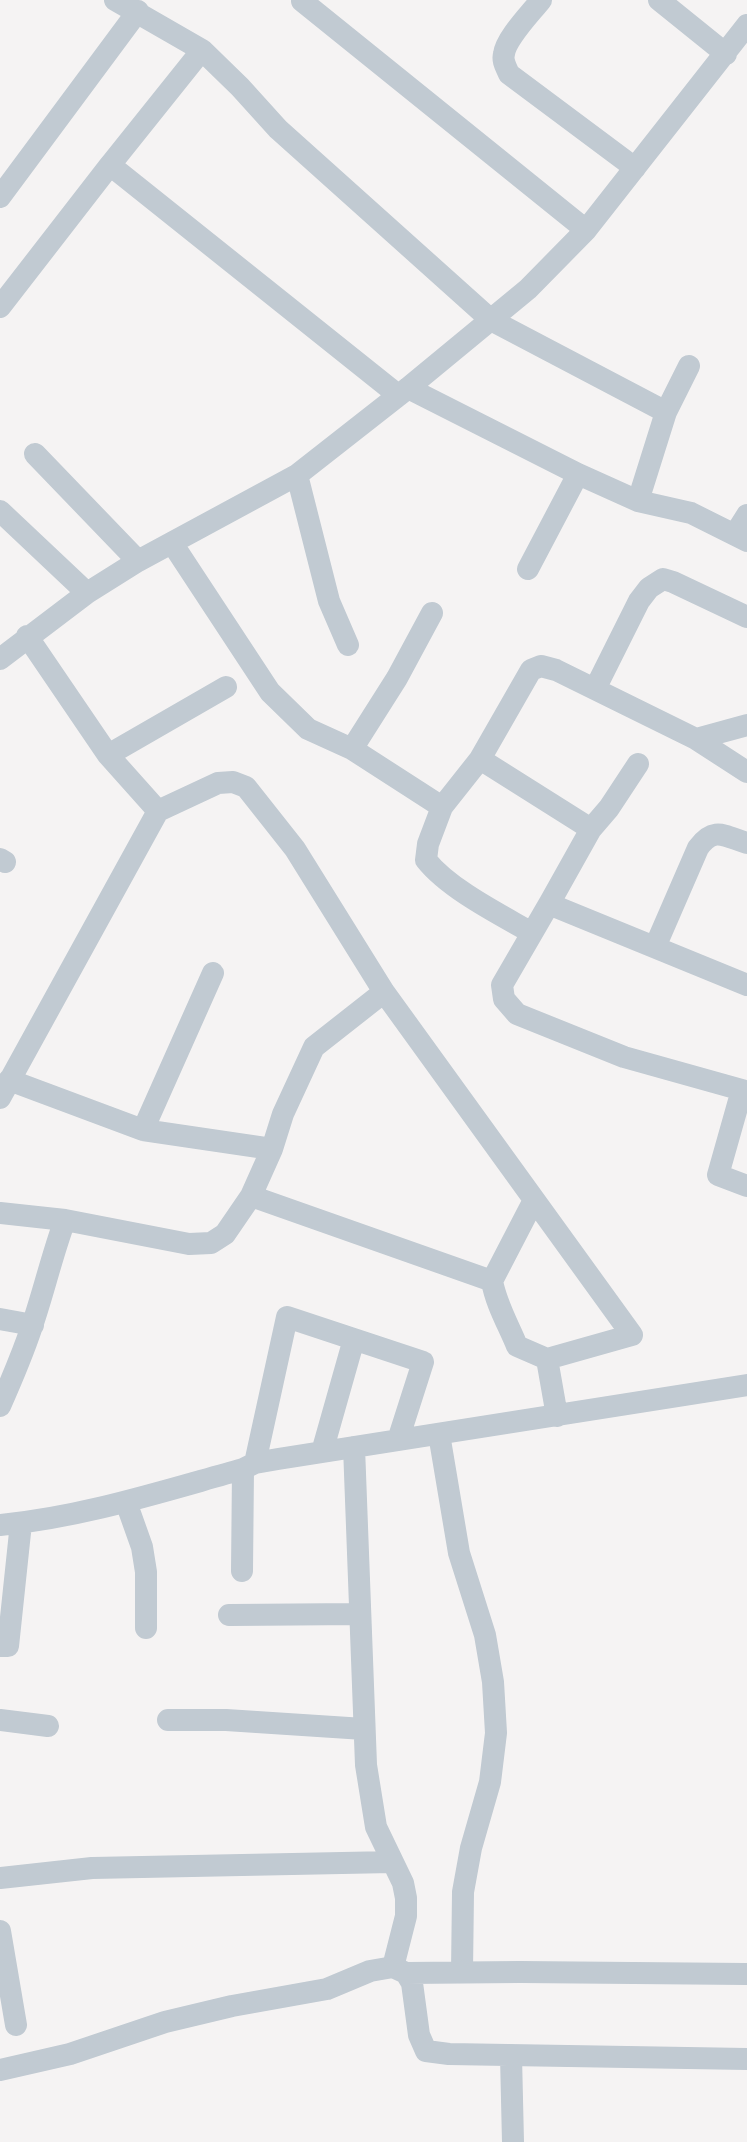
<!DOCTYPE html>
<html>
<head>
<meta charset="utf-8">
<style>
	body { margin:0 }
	canvas { display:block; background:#f5f3f3 }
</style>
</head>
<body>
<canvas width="747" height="2142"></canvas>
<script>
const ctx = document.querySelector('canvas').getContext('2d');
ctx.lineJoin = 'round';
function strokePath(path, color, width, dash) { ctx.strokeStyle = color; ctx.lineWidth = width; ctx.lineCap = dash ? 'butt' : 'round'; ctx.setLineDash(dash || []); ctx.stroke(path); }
const minor = new Path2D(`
	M 541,0 C 531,13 506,38 504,54 C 502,61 506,67 509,74 L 635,168
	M 659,0 L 726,54
	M 302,1 L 586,230
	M 202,50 L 240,87 L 278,129 L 491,320 L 666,412 L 689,366
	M 110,165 L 202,50 L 115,0
	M 0,197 L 138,11
	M 0,307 L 110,165 L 398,395
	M 408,388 L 578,474 L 638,501 L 691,513 L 747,541
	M 35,454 L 138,561
	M 297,475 L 329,601 L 348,645
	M 638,501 L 666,412
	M 0,511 L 87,593
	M 735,534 L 747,515
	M 172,543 L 270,692 L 308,729 L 352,749 L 442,807 L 480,759 L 531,670 L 541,666 L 556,670 L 696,739 L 747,772
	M 528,569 L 578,474
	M 27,636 L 108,755 L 158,811
	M 0,659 L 87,593 L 138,561 L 297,475 L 408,388 L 528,289 L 586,230 L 747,25
	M 595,689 L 639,601 L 649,588 L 663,579 L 673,582 L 747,617
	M 696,739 L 747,725
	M 352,749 L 397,678 L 432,613
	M 108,755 L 226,687
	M 480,759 L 591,829 L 549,904 L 747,985
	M 442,807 L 428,844 L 426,860 C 449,889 499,914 532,933
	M 591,829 L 609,808 L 638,764
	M 0,859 L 5,862
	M 549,904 L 502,985 L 504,999 L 517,1014 L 624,1057 L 742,1090 L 718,1175 L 747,1186
	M 655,947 L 698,848 C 714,826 724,836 747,843
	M 9,1080 L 143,1130 L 272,1149 L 251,1196
	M 0,1098 L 158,811 L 218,783 L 233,782 L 246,787 L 295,849 L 384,992 L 632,1335 L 547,1359 L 557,1416
	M 143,1130 L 213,973
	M 272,1149 L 283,1114 L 314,1047 L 384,992
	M 0,1213 L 65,1220 L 189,1244 L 211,1243 L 225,1234 L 251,1196 L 492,1281 L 534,1200
	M 492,1281 C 496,1304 508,1324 517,1346 L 547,1359
	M 0,1319 L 33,1325
	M 0,1406 C 12,1379 23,1353 32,1326 C 44,1291 52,1255 65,1220
	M 439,1434 L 459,1553 L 485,1635 L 493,1682 L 496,1733 L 490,1782 L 471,1848 L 463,1892 L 462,1972
	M 354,1447 L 366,1765 L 376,1827 L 403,1883 L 406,1898 L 406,1916 L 393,1967
	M 322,1452 L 354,1339
	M 255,1463 L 287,1317 L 423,1362 L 398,1440
	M 126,1502 L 142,1547 L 146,1572 L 146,1628
	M 0,1525 C 83,1517 163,1491 243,1469 L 255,1463 L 278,1459 L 747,1385
	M 242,1571 L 243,1469
	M 229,1615 L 360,1614
	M 0,1646 L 8,1646 L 21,1523
	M 0,1720 L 48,1726
	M 168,1720 L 226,1720 L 364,1729
	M 0,1878 L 92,1868 L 392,1862
	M 0,1931 L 16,2025
	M 406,1973 L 520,1972 L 747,1974
	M 511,2056 L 513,2142
	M 0,2070 L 70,2054 L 165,2022 L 232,2006 L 327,1989 L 370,1971 L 393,1967 L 406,1973 L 412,1983 L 419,2035 L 426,2051 L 449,2054 L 747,2059`);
strokePath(minor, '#c1cad2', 22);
</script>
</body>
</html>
